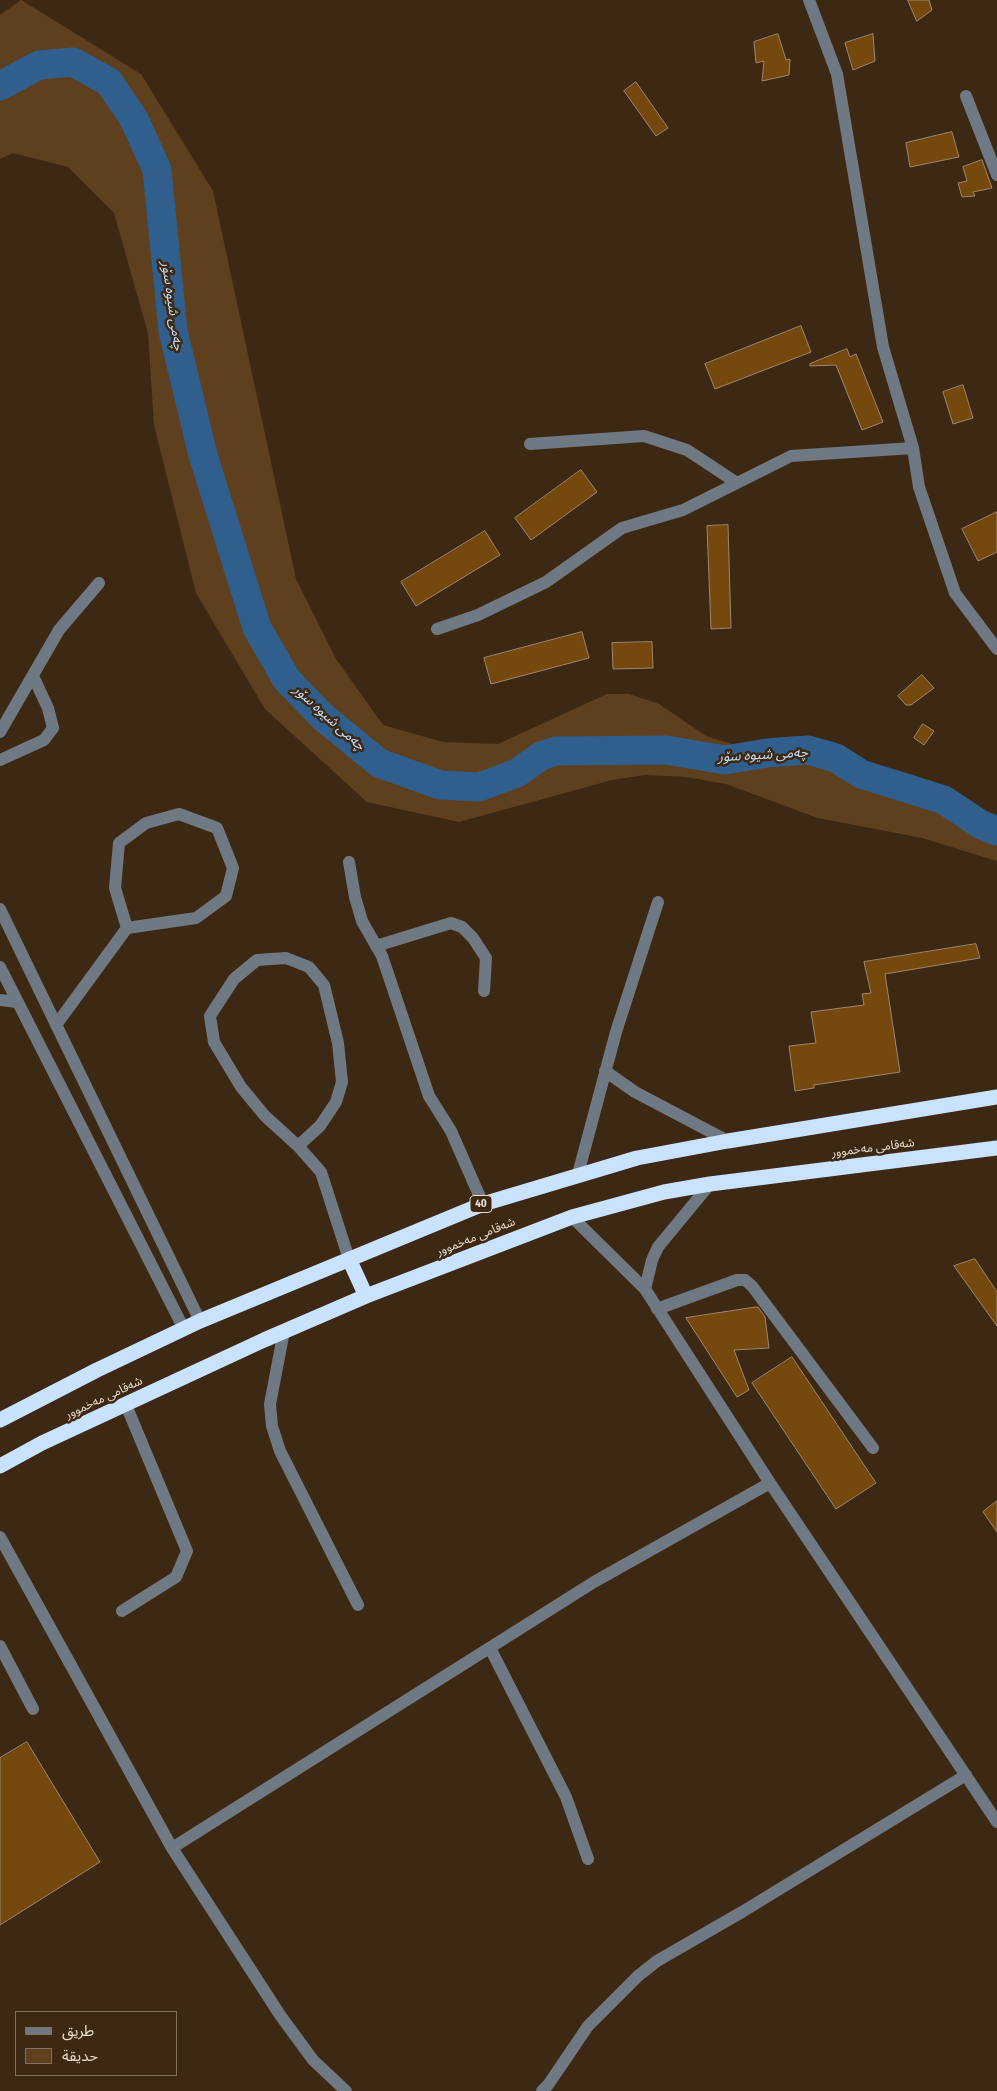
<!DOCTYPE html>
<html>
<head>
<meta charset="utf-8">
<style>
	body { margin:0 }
	#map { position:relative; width:997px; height:2091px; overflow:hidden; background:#3d2913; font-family:"Fira Sans Condensed","Noto Sans Arabic",sans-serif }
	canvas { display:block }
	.legend { position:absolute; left:15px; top:2011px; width:162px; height:65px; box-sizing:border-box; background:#3d2913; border:1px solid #82715f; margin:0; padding:6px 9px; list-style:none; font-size:15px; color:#eaddd0 }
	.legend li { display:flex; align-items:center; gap:10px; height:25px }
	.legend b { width:25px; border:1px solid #82715f }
</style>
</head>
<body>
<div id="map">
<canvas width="997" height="2091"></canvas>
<ul class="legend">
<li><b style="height:6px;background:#6f7984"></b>طريق</li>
<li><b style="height:14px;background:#5f401e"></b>حديقة</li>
</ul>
</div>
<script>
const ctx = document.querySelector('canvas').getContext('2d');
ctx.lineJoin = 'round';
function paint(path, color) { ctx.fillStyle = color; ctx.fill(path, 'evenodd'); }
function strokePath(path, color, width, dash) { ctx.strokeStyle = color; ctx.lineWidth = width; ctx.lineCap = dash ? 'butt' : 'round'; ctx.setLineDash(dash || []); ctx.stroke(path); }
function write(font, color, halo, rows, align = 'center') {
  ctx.font = font + ' "Fira Sans Condensed","Noto Sans Arabic",sans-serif'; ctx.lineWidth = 5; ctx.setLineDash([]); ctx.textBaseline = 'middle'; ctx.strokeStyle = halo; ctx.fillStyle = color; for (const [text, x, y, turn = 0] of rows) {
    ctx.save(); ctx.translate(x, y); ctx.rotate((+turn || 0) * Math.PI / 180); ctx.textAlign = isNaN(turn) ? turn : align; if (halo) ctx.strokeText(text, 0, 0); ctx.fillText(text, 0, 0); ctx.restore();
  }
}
const green = new Path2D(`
	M 21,0 L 141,74 L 213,191 L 296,579 L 336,659 L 383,725 L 443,742 L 498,744 L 607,694 L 629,694 L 659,704 L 706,736 L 732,744 L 750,745 L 773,738 L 795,736 L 826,741 L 850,755 L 876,765 L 914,775 L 946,791 L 978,810 L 997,817 L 997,861 L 922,838 L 818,818 L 726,784 L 687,777 L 645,775 L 612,780 L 459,822 L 367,802 L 265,709 L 196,593 L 154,425 L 148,333 L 114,213 L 68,167 L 13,153 L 0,159 L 0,15 Z`);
const river = new Path2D(`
	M 0,86 L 39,65 L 73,62 L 109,82 L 134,119 L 157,170 L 173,331 L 203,455 L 257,628 L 287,680 L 323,717 L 379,763 L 440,785 L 479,787 L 517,773 L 541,756 L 556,751 L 666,750 L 725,760 L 767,753 L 808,750 L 836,758 L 861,774 L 944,800 L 980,824 L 997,831`);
const building = new Path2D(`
	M 908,0 L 929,0 L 932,10 L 917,21 Z
	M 778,34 L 786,60 L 790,59 L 789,75 L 762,81 L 764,61 L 756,63 L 754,42 Z
	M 873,34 L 875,61 L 853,70 L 845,43 Z
	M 636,82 L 668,128 L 656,136 L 624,91 Z
	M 952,132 L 959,157 L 910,167 L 906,143 Z
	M 982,160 L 992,188 L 973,192 L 975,196 L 962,197 L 958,183 L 967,181 L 963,167 Z
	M 801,326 L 811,352 L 715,389 L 705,364 Z
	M 847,349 L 850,357 L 856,354 L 883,422 L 862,430 L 836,365 L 810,366 L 810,364 Z
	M 963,385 L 973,418 L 953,424 L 943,392 Z
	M 581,470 L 597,492 L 531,540 L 515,518 Z
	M 997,512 L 997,552 L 978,561 L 962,529 Z
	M 728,525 L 731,628 L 711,629 L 707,526 Z
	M 485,531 L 500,555 L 416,606 L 401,582 Z
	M 582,632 L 589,658 L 491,684 L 484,658 Z
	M 652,642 L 653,668 L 613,669 L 612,643 Z
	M 922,675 L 934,688 L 911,705 L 906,705 L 898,696 Z
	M 923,724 L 934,731 L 924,745 L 914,738 Z
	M 976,944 L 980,958 L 885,974 L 900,1072 L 814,1085 L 814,1088 L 795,1091 L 789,1046 L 816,1043 L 811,1012 L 864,1005 L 862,994 L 871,993 L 864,962 Z
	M 975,1259 L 997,1292 L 997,1326 L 954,1266 Z
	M 756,1307 L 758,1307 L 765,1317 L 769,1348 L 734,1350 L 749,1390 L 737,1397 L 686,1318 Z
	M 792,1357 L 876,1483 L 836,1509 L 752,1383 Z
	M 997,1501 L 997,1532 L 983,1512 Z
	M 27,1742 L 100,1862 L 0,1925 L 0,1758 Z`);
const minor = new Path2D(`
	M 809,0 L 837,74 L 883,347 L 913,448 L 919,487 L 955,593 L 997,649
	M 966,96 L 997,175
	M 530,444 L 644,436 L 687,450 L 737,483
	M 437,629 L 478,615 L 546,582 L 622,528 L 683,510 L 791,456 L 913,448
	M 0,732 L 59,630 L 99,583
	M 0,760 L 44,740 L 53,728 L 48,708 L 33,676
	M 349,862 L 355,897 L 362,921 L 382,956 L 429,1096 L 451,1131 L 483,1204
	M 0,909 L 200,1321
	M 376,946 L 451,923 L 462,927 L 473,938 L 486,958 L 484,991
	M 0,967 L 184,1329
	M 0,1000 L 17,1002
	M 56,1025 L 127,928 L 115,888 L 119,843 L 146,823 L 179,814 L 217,828 L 233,868 L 226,896 L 196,918 L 127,928
	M 605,1071 L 635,1092 L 728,1141
	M 298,1146 L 320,1126 L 336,1102 L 342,1082 L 338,1043 L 324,985 L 309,967 L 286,958 L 257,960 L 234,979 L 210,1016 L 214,1042 L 241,1087 L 265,1116 L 298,1146 L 321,1172 L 349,1259
	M 578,1174 L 616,1032 L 658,902
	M 572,1217 L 645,1289 L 770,1483 L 997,1822
	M 645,1289 L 652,1260 L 658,1247 L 710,1184
	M 657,1309 L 737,1280 L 745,1280 L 752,1286 L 873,1448
	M 284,1331 L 270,1404 L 272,1426 L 280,1451 L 358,1605
	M 0,1537 L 172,1848 L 280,2015 L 313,2060 L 346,2091
	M 122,1611 L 176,1577 L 187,1551 L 126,1405
	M 0,1646 L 33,1709
	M 490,1648 L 566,1797 L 588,1859
	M 172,1848 L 594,1582 L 770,1483
	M 542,2091 L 548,2085 L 588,2026 L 638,1976 L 657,1961 L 742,1912 L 966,1775`);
const highway = new Path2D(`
	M 349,1259 L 366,1296
	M 0,1420 L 97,1370 L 200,1321 L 483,1204 L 637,1158 L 728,1141 L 997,1097
	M 0,1466 L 42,1443 L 264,1340 L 366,1296 L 572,1217 L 664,1192 L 710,1184 L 997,1148`);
const shields = [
	[481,1204,22]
];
const shieldNames = [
	["40",481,1204]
];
const streetNames = [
	["شەقامی مەخموور",873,1148,-7],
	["شەقامی مەخموور",476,1237,-22],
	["شەقامی مەخموور",104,1398,-25]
];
const waterNames = [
	["چەمی شیوە سۆر",172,306,82],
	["چەمی شیوە سۆر",329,718,42],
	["چەمی شیوە سۆر",763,755,-3]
];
paint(green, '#5f401e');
strokePath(river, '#305e8d', 29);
paint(building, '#75480e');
strokePath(building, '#9f866e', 1);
strokePath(minor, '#6f7984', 12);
strokePath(highway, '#c9e2fe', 15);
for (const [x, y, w] of shields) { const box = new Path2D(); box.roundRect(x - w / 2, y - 8.5, w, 17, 4); ctx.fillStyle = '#3d2913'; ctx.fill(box); strokePath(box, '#eaddd0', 1); }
write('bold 11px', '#eaddd0', null, shieldNames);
write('12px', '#eaddd0', '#3d2913', streetNames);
write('italic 14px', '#c2ddf9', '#3d2913', waterNames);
</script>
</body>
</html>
